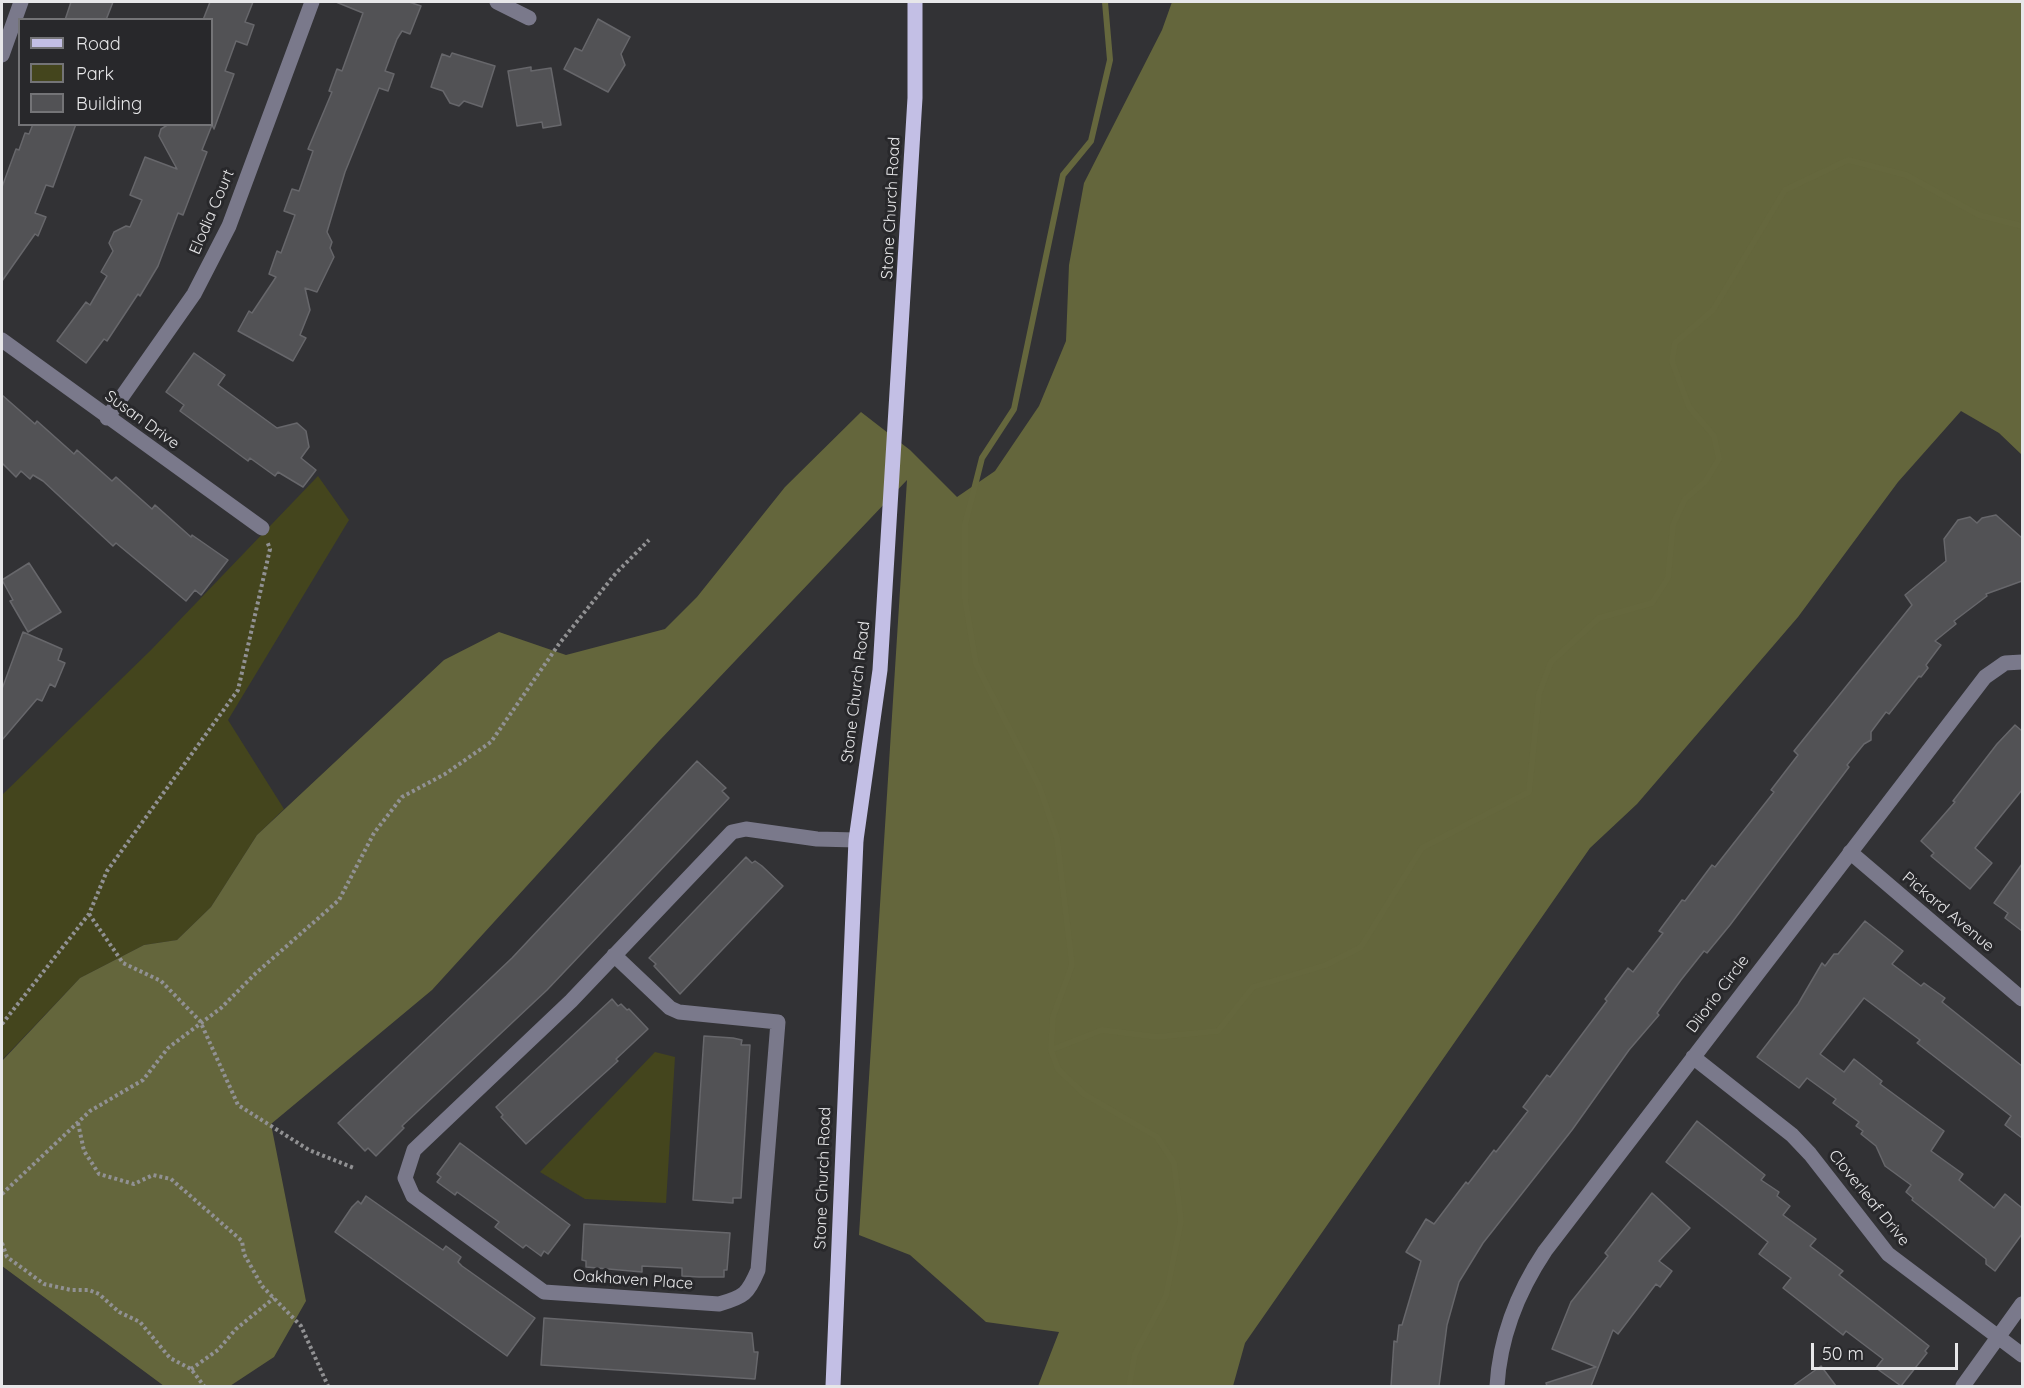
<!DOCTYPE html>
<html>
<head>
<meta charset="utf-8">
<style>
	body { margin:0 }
	#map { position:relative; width:2024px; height:1388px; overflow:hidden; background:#323235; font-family:Quicksand,sans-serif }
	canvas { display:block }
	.frame { position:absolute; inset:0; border:3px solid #e7e7e9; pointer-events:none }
	.legend { position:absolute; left:18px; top:18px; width:195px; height:108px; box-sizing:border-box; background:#28282b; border:2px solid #747477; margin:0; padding:8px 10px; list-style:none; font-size:18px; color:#e7e7e9 }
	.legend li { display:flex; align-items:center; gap:12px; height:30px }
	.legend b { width:30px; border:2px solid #747477 }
	.scale { position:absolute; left:1811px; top:1343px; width:147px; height:27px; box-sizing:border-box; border:3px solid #e7e7e9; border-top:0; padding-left:8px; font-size:18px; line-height:21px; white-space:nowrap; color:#e7e7e9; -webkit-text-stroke:4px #28282b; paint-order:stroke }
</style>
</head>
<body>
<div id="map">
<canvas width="2024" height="1388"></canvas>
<div class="frame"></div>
<ul class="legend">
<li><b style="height:8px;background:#c3bfe5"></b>Road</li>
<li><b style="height:16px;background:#44451d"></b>Park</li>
<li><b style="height:16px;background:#525255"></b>Building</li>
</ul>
<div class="scale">50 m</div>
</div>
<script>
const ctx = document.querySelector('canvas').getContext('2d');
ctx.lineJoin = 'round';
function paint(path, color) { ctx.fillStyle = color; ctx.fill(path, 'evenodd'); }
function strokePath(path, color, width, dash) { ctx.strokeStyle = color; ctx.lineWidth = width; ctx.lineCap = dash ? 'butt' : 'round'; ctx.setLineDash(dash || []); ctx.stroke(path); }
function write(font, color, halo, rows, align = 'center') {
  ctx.font = font + ' Quicksand,sans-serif'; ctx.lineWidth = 6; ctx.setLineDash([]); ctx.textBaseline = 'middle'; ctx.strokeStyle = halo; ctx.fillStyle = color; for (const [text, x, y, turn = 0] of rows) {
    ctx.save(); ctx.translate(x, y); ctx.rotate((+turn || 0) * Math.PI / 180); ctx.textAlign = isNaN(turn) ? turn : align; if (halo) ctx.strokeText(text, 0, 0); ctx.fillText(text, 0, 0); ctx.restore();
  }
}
const green = new Path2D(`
	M 318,476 L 349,520 L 228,720 L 284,809 L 257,835 L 211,907 L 177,940 L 144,945 L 80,978 L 2,1060 L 2,795 L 151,650 Z
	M 655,1052 L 675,1057 L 666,1203 L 585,1199 L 540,1172 Z`);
const forest = new Path2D(`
	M 1172,2 L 2022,2 L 2022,455 L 1999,433 L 1961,411 L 1898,482 L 1798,617 L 1637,804 L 1590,848 L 1245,1343 L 1233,1386 L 1038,1386 L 1059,1332 L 986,1322 L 910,1255 L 859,1235 L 907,480 L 659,741 L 432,990 L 271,1124 L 306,1301 L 274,1357 L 230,1386 L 164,1386 L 2,1266 L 2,1061 L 80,978 L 144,945 L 177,940 L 211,907 L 257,835 L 444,660 L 499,632 L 566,655 L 665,629 L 697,597 L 785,487 L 861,412 L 910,450 L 957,497 L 995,471 L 1039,406 L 1066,341 L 1069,265 L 1084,183 L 1162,30 Z`);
const stream = new Path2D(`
	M 1105,2 L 1110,60 L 1091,141 L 1063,175 L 1014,409 L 982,458 L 965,525 L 965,599 L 976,664 L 1039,786 L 1057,838 L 1072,965 L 1053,1017 L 1051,1050 L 1058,1069 L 1084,1094 L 1157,1137 L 1174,1163 L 1181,1221 L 1166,1296 L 1135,1354 L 1129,1386
	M 1051,1050 L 1102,1030 L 1157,1037 L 1218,1031 L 1253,987 L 1326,965 L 1361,947 L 1422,848 L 1529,792 L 1539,694 L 1551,662 L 1599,618 L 1652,603 L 1668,578 L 1673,525 L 1685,499 L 1705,482 L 1719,459 L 1714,436 L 1689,407 L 1672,361 L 1675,343 L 1713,310 L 1785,190 L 1848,160 L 1906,175 L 1979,215 L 2022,226`);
const building = new Path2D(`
	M 71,2 L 113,2 L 106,20 L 65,20 Z
	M 210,2 L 253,2 L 245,22 L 254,25 L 247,45 L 236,41 L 225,71 L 234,74 L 214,129 L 212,125 L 202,150 L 207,152 L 183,215 L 178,213 L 158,266 L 140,296 L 138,294 L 107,341 L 104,339 L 86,363 L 57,341 L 86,302 L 90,305 L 107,276 L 101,272 L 113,251 L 109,243 L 114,232 L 126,226 L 130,227 L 142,200 L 130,195 L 145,157 L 177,169 L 159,136 L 161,129 L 169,124 L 212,124 L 212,20 L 203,20 Z
	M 336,2 L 409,2 L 421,6 L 410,34 L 402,31 L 397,39 L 385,71 L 394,74 L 388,91 L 379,88 L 345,172 L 327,232 L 332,242 L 330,248 L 334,257 L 317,292 L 305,288 L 310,310 L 300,335 L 306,338 L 293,361 L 238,331 L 249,311 L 252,313 L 276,277 L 269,274 L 277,251 L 281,253 L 295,215 L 284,211 L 292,189 L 299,191 L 313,151 L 308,149 L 332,92 L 329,91 L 337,69 L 342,71 L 363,13 Z
	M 598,19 L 630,37 L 621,54 L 625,65 L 608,92 L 564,69 L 575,48 L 582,51 Z
	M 452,53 L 495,66 L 482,107 L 464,101 L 459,106 L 450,103 L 443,91 L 431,87 L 442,54 L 450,57 Z
	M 531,67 L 531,71 L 551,68 L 561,125 L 543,128 L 542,122 L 517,126 L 508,71 Z
	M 33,124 L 76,124 L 53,187 L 46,185 L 35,213 L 46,217 L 38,236 L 35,234 L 2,281 L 2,187 L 16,149 L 19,150 L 25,133 L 29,134 Z
	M 194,353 L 225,375 L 218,385 L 277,428 L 297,423 L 306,431 L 309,447 L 301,458 L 316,470 L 303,487 L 278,472 L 275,476 L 250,458 L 248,461 L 180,411 L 184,405 L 166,392 Z
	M 2,395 L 35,424 L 37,421 L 74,454 L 77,450 L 112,481 L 116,477 L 152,509 L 155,505 L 191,537 L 192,535 L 228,560 L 201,595 L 195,590 L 186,601 L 116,543 L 113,546 L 43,481 L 33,475 L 30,479 L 21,471 L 16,477 L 2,463 Z
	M 1996,515 L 2022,538 L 2022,581 L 1986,594 L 1987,596 L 1954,621 L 1956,624 L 1935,641 L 1941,645 L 1926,665 L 1928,668 L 1921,677 L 1919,676 L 1889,714 L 1886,712 L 1871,732 L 1871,740 L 1864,744 L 1847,765 L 1849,767 L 1730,925 L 1707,953 L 1704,951 L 1681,980 L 1657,1013 L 1659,1015 L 1629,1050 L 1572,1130 L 1483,1243 L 1459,1282 L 1447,1325 L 1439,1386 L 1391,1386 L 1394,1341 L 1397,1342 L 1399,1325 L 1402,1325 L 1421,1261 L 1406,1252 L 1426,1219 L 1434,1224 L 1466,1182 L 1468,1184 L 1494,1150 L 1496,1152 L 1528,1111 L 1523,1107 L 1547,1075 L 1550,1077 L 1607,1001 L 1605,999 L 1628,968 L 1633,972 L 1663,933 L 1659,931 L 1682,900 L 1685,901 L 1712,865 L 1715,867 L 1774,792 L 1771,790 L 1798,755 L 1794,751 L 1912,605 L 1905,595 L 1946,561 L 1944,539 L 1958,520 L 1970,517 L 1977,523 L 1982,518 Z
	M 29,563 L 61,612 L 28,632 L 10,601 L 13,600 L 2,580 Z
	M 23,632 L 62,649 L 58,660 L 65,663 L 55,687 L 50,684 L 42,701 L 37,699 L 2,740 L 2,689 Z
	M 2015,725 L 2022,731 L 2022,790 L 1975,848 L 1992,863 L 1970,889 L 1931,856 L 1934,853 L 1921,841 L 1955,802 L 1953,801 L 1997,744 Z
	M 697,761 L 726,788 L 722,791 L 729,798 L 547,990 L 402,1126 L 404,1128 L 376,1156 L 368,1148 L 365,1151 L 338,1123 L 512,958 Z
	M 746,857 L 752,863 L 755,861 L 762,866 L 783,886 L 680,994 L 654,966 L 656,964 L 649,958 Z
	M 2022,864 L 2022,931 L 2005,918 L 2008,913 L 1994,903 Z
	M 1865,921 L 1903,951 L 1892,964 L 1921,986 L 1924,983 L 1945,998 L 1942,1002 L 2022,1066 L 2022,1138 L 2005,1125 L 2011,1116 L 1917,1043 L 1920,1040 L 1864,998 L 1820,1054 L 1844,1072 L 1854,1059 L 1882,1081 L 1880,1084 L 1944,1131 L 1931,1151 L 1963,1174 L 1959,1180 L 1994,1208 L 2005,1194 L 2022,1208 L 2022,1234 L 1995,1271 L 1986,1264 L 1986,1259 L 1912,1200 L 1913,1198 L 1906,1192 L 1911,1185 L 1885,1166 L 1876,1146 L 1861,1134 L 1863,1131 L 1856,1126 L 1859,1122 L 1833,1103 L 1836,1099 L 1807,1078 L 1799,1088 L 1757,1057 L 1798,1004 L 1822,963 L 1825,966 L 1834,954 L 1838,954 Z
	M 612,999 L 618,1006 L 621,1004 L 627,1010 L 629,1009 L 648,1029 L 616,1059 L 618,1061 L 526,1144 L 501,1117 L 503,1115 L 496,1107 Z
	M 704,1036 L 733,1038 L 742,1040 L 741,1045 L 750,1045 L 741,1198 L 733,1198 L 733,1203 L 693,1200 Z
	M 1697,1121 L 1765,1175 L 1761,1180 L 1779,1192 L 1777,1196 L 1790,1206 L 1783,1215 L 1816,1239 L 1810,1246 L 1843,1271 L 1839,1275 L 1929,1346 L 1925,1351 L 1927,1353 L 1901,1386 L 1876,1368 L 1883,1359 L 1846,1331 L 1843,1335 L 1783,1288 L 1791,1278 L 1759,1254 L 1768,1242 L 1666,1162 Z
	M 460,1143 L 570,1225 L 548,1254 L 544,1251 L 541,1256 L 526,1245 L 523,1248 L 495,1227 L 499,1222 L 457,1192 L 455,1195 L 437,1182 L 441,1177 L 437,1174 Z
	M 1652,1193 L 1690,1228 L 1659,1261 L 1672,1271 L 1660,1287 L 1656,1284 L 1618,1334 L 1613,1330 L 1591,1386 L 1547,1386 L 1546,1383 L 1596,1367 L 1552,1349 L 1571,1302 L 1608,1256 L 1605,1253 Z
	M 366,1196 L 443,1250 L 446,1246 L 461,1257 L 458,1262 L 462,1266 L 535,1318 L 507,1356 L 335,1232 L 352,1207 L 358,1201 L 361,1204 Z
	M 584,1224 L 730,1233 L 727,1270 L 724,1270 L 724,1277 L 699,1277 L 682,1276 L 682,1268 L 642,1266 L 642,1272 L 586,1267 L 586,1261 L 582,1260 Z
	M 544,1318 L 752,1333 L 754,1352 L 758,1352 L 755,1379 L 541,1365 Z
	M 1821,1366 L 1836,1386 L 1793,1386 Z`);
const path = new Path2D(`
	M 89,914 L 123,963 L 161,981 L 200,1021 L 238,1105 L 309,1150 L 354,1168
	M 2,1024 L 89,914 L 107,871 L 238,690 L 270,549 L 267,541
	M 78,1123 L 84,1151 L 99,1174 L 134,1184 L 153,1175 L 171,1179 L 242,1241 L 244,1254 L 262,1286 L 301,1326 L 328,1386
	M 2,1194 L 90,1111 L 143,1080 L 168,1048 L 221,1008 L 256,973 L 339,900 L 374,833 L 402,797 L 445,774 L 491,742 L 559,644 L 616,573 L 649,540
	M 2,1243 L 7,1257 L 44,1284 L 71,1290 L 89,1290 L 99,1294 L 119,1312 L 140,1322 L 170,1358 L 191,1369 L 204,1386
	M 191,1369 L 218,1350 L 236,1329 L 274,1298`);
const minor = new Path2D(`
	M 497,2 L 529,18
	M 2,55 L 21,2
	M 2,340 L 262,528
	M 107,418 L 194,294 L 229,226 L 312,2
	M 1850,852 L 2022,999
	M 614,955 L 670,1008 L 679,1012 L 778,1022 L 758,1270 C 748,1294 744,1297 719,1304 L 544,1292 L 413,1196 L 405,1178 L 414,1150 L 571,1001 L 732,832 L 746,829 L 817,839 L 856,840
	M 1693,1057 L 1792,1135 L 1810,1154 L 1888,1254 L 2022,1355
	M 1497,1386 C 1500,1336 1517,1293 1545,1251 L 1985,677 L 2005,663 L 2022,662
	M 1963,1386 L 2022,1304`);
const major = new Path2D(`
	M 833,1386 L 856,840 L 880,670 L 915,98 L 915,2`);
const streetNames = [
	["Stone Church Road",891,208,-87],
	["Elodia Court",212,212,-67],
	["Susan Drive",142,420,36],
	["Stone Church Road",856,692,-83],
	["Pickard Avenue",1948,912,40],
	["Diiorio Circle",1718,994,-53],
	["Stone Church Road",823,1178,-88],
	["Cloverleaf Drive",1869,1198,51],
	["Oakhaven Place",633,1280,4]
];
paint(green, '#44451d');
paint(forest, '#64663c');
strokePath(stream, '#65673d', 6);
paint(building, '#525255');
strokePath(building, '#67676b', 1.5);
strokePath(path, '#919193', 4, [3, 3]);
strokePath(minor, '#7a798b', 15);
strokePath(major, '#c3bfe5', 15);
write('16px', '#e7e7e9', '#28282b', streetNames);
</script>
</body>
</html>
